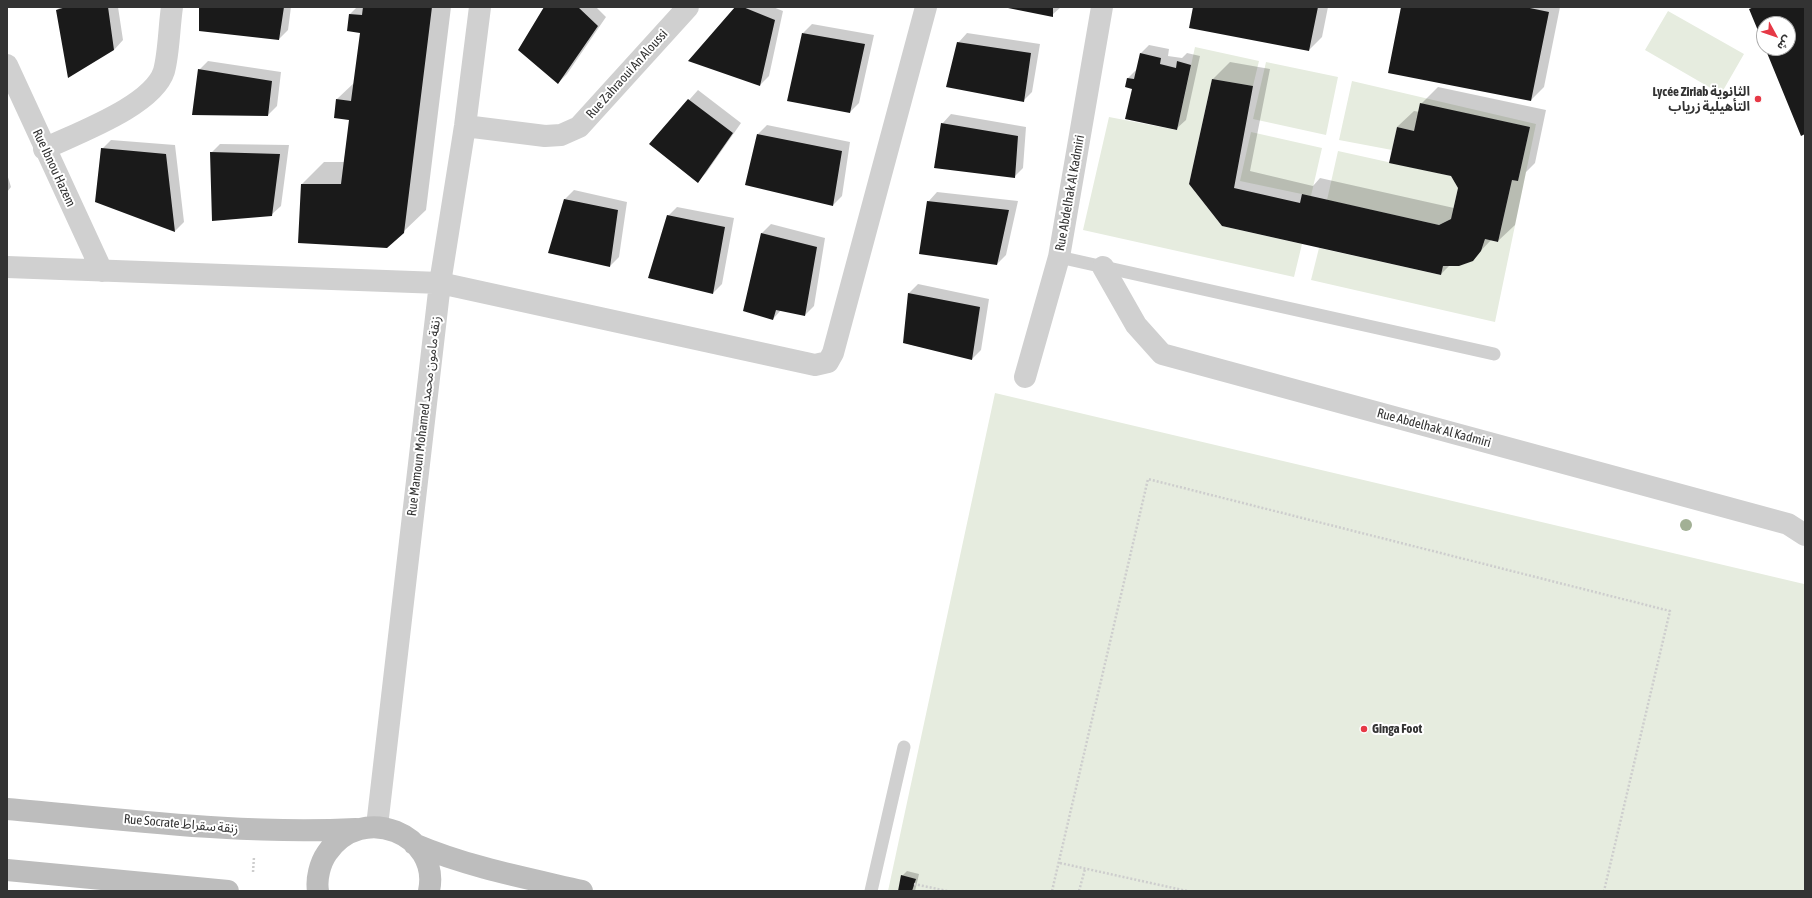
<!DOCTYPE html>
<html>
<head>
<meta charset="utf-8">
<style>
	body { margin:0 }
	#map { position:relative; width:1812px; height:898px; overflow:hidden; background:#fff; font-family:"Asap Condensed","Noto Sans Arabic",sans-serif }
	canvas { display:block }
	.frame { position:absolute; inset:0; border:8px solid #333; pointer-events:none }
	.north { position:absolute; left:1756px; top:16px; width:40px; height:40px; box-sizing:border-box; background:#fff; border:1px solid #adadad; border-radius:50%; rotate:130deg; font-size:11px; font-weight:700; line-height:16px; text-align:center; color:#333 }
	.north::after { content:''; display:block; margin:auto; width:14px; height:18px; background:#e63946; clip-path:polygon(50% 0,100% 100%,50% 72%,0 100%) }
</style>
</head>
<body>
<div id="map">
<canvas width="1812" height="898"></canvas>
<div class="frame"></div>
<div class="north">ش</div>
</div>
<script>
const ctx = document.querySelector('canvas').getContext('2d');
ctx.lineJoin = 'round';
function paint(path, color) { ctx.fillStyle = color; ctx.fill(path, 'evenodd'); }
function strokePath(path, color, width, dash) { ctx.strokeStyle = color; ctx.lineWidth = width; ctx.lineCap = dash ? 'butt' : 'round'; ctx.setLineDash(dash || []); ctx.stroke(path); }
function write(font, color, halo, rows, align = 'center') {
  ctx.font = font + ' "Asap Condensed","Noto Sans Arabic",sans-serif'; ctx.lineWidth = 4; ctx.setLineDash([]); ctx.textBaseline = 'middle'; ctx.strokeStyle = halo; ctx.fillStyle = color; for (const [text, x, y, turn = 0] of rows) {
    ctx.save(); ctx.translate(x, y); ctx.rotate((+turn || 0) * Math.PI / 180); ctx.textAlign = isNaN(turn) ? turn : align; if (halo) ctx.strokeText(text, 0, 0); ctx.fillText(text, 0, 0); ctx.restore();
  }
}
const green = new Path2D(`
	M 1668,11 L 1744,54 L 1721,94 L 1645,50 Z
	M 1195,47 L 1259,61 L 1253,86 L 1212,79 L 1189,184 L 1222,226 L 1302,244 L 1294,277 L 1083,230 L 1109,117 L 1177,130 Z
	M 1266,62 L 1338,77 L 1326,135 L 1253,119 Z
	M 1352,81 L 1536,124 L 1495,322 L 1311,280 L 1319,248 L 1441,275 L 1443,266 C 1464,268 1480,260 1485,239 L 1498,242 L 1512,180 L 1518,181 L 1530,127 L 1421,104 L 1414,131 L 1397,127 L 1392,150 L 1339,140 Z
	M 1251,132 L 1322,148 L 1311,196 L 1240,181 Z
	M 1338,151 L 1451,176 L 1458,188 L 1451,219 L 1439,225 L 1327,200 Z
	M 995,393 L 1804,584 L 1805,891 L 888,891 Z`);
const shadow = new Path2D(`
	M 60,7 L 118,7 L 123,40 L 114,50 L 57,10 Z
	M 200,7 L 291,7 L 288,30 L 279,39 Z
	M 357,7 L 451,7 L 426,210 L 403,232 L 302,184 L 324,162 L 344,162 L 350,119 L 337,99 L 355,82 L 361,32 L 350,14 Z
	M 545,7 L 596,7 L 606,17 L 567,74 L 558,83 Z
	M 736,7 L 773,7 L 783,11 L 769,76 L 760,85 Z
	M 1010,7 L 1061,7 L 1052,15 Z
	M 1194,7 L 1328,7 L 1322,37 L 1309,50 Z
	M 1402,7 L 1560,7 L 1544,87 L 1531,100 Z
	M 812,24 L 874,35 L 859,103 L 850,112 L 803,33 Z
	M 967,33 L 1040,44 L 1032,92 L 1023,101 L 958,43 Z
	M 1149,45 L 1169,49 L 1168,56 L 1182,58 L 1187,53 L 1200,56 L 1186,120 L 1176,129 L 1133,88 L 1126,87 L 1128,78 L 1137,69 L 1140,54 Z
	M 208,61 L 281,72 L 277,106 L 268,115 L 199,70 Z
	M 1230,62 L 1270,69 L 1250,171 L 1313,186 L 1320,178 L 1454,208 L 1459,188 L 1451,175 L 1397,127 L 1414,111 L 1420,112 L 1421,104 L 1438,87 L 1546,110 L 1535,163 L 1526,172 L 1515,225 L 1498,241 L 1491,240 L 1472,260 L 1450,265 L 1441,274 L 1190,183 L 1213,79 Z
	M 698,90 L 741,123 L 706,173 L 697,182 L 650,144 Z
	M 951,114 L 1026,127 L 1023,168 L 1014,177 L 942,124 Z
	M 767,125 L 850,142 L 842,196 L 833,205 L 758,134 Z
	M 111,140 L 175,145 L 184,222 L 175,231 L 102,149 Z
	M 220,144 L 289,145 L 281,206 L 271,215 L 211,153 Z
	M 7,174 L 11,187 L 7,192 Z
	M 574,190 L 627,202 L 619,257 L 610,266 L 549,253 L 565,199 Z
	M 937,192 L 1018,201 L 1006,255 L 997,264 L 928,202 Z
	M 677,207 L 734,218 L 722,284 L 713,293 L 668,216 Z
	M 771,224 L 825,238 L 814,306 L 805,315 L 781,310 L 773,319 L 762,233 Z
	M 918,284 L 989,299 L 981,350 L 972,359 L 904,343 L 909,293 Z
	M 907,871 L 919,874 L 915,891 L 899,891 L 902,876 Z`);
const building = new Path2D(`
	M 66,7 L 108,7 L 114,50 L 68,78 L 56,10 Z
	M 199,7 L 284,7 L 279,40 L 199,31 Z
	M 363,7 L 432,7 L 404,233 L 387,248 L 298,243 L 301,184 L 341,184 L 349,120 L 334,118 L 336,99 L 351,101 L 360,33 L 347,31 L 349,14 L 362,15 Z
	M 544,7 L 578,7 L 598,26 L 558,84 L 518,50 Z
	M 735,7 L 743,7 L 775,20 L 760,86 L 688,61 Z
	M 1008,7 L 1053,7 L 1053,17 L 1008,8 Z
	M 1193,7 L 1318,7 L 1309,51 L 1189,28 Z
	M 1401,7 L 1525,7 L 1549,12 L 1531,101 L 1388,73 Z
	M 1754,7 L 1805,7 L 1805,134 L 1801,136 L 1765,48 L 1788,48 L 1788,24 L 1764,24 L 1764,45 L 1749,9 Z
	M 802,33 L 865,44 L 850,113 L 787,101 Z
	M 957,42 L 1031,53 L 1024,102 L 946,87 Z
	M 1140,53 L 1161,58 L 1160,64 L 1176,68 L 1177,61 L 1191,65 L 1177,130 L 1125,119 L 1132,89 L 1125,87 L 1127,78 L 1134,79 Z
	M 198,69 L 272,81 L 268,116 L 192,115 Z
	M 1212,79 L 1253,86 L 1234,188 L 1300,203 L 1302,194 L 1439,225 L 1451,219 L 1458,188 L 1451,176 L 1389,163 L 1397,127 L 1414,131 L 1420,103 L 1530,127 L 1518,181 L 1512,180 L 1498,242 L 1485,239 L 1481,251 L 1473,261 L 1459,266 L 1443,266 L 1441,275 L 1222,226 L 1189,184 Z
	M 688,99 L 733,133 L 698,183 L 649,144 Z
	M 941,123 L 1018,136 L 1015,178 L 934,168 Z
	M 757,134 L 842,151 L 833,206 L 745,185 Z
	M 101,148 L 166,154 L 175,232 L 95,202 Z
	M 210,152 L 280,154 L 272,216 L 212,221 Z
	M 564,199 L 618,210 L 610,267 L 548,253 Z
	M 927,201 L 1009,210 L 997,265 L 919,254 Z
	M 667,215 L 725,227 L 713,294 L 648,278 Z
	M 761,233 L 817,247 L 805,316 L 776,310 L 773,320 L 743,311 Z
	M 908,293 L 980,307 L 972,360 L 903,343 Z
	M 901,875 L 916,879 L 912,891 L 898,891 Z`);
const path = new Path2D(`
	M 1060,863 L 1187,891
	M 253,872 L 254,857
	M 914,884 L 947,891
	M 1052,891 L 1148,479 L 1670,611 L 1604,891
	M 1079,891 L 1085,869`);
const lane = new Path2D(`
	M 1059,257 L 1494,354
	M 871,891 L 904,747`);
const street = new Path2D(`
	M 7,65 L 102,271
	M 465,126 L 545,136 L 561,135 L 579,127 L 688,7
	M 44,149 C 77,133 153,106 164,71 C 169,52 169,27 172,7
	M 7,267 L 440,283 L 815,365 L 828,362 L 833,353 L 926,7
	M 1103,267 L 1136,325 L 1162,354 L 1788,524 L 1805,535
	M 1025,377 L 1059,257 L 1102,7
	M 377,826 L 440,283 L 465,126 L 480,7`);
const secondary = new Path2D(`
	M 7,809 C 123,819 239,835 356,829
	M 414,844 C 468,867 526,878 582,891
	M 7,870 L 228,891
	M 318,891 C 316,879 320,863 327,853 C 362,801 441,835 429,891`);
const trees = [
	[1686,525]
];
const markers = [
	[1758,99,4,"#e63946"],
	[1364,729,4,"#e63946"]
];
const streetNames = [
	["Rue Zahraoui An Aloussi",627,74,-48],
	["Rue Ibnou Hazem",54,168,65],
	["Rue Abdelhak Al Kadmiri",1070,193,-80],
	["Rue Mamoun Mohamed زنقة مامون محمد",424,416,-83],
	["Rue Abdelhak Al Kadmiri",1434,428,15],
	["Rue Socrate زنقة سقراط",181,824,5]
];
const poiNames = [
	["Lycée Ziriab الثانوية",1750,92],
	["التأهيلية زرياب",1750,107],
	["Ginga Foot",1372,729,"left"]
];
paint(green, '#e6ecdf');
paint(shadow, '#0003');
paint(building, '#1a1a1a');
strokePath(path, '#cdcdcd', 2.5, [2, 2]);
strokePath(lane, '#d0d0d0', 13);
strokePath(street, '#d0d0d0', 22);
strokePath(secondary, '#bdbdbd', 22);
ctx.fillStyle = '#a2b095';
for (const [x, y] of trees) { ctx.beginPath(); ctx.arc(x, y, 6, 0, 2 * Math.PI); ctx.fill(); }
for (const [x, y, r, color] of markers) { const dot = new Path2D(); dot.arc(x, y, r, 0, 2 * Math.PI); ctx.fillStyle = color; ctx.fill(dot); strokePath(dot, '#fff', 1.5); }
write('13px', '#333', '#fff', streetNames);
write('bold 13px', '#333', '#fff', poiNames, 'right');
</script>
</body>
</html>
